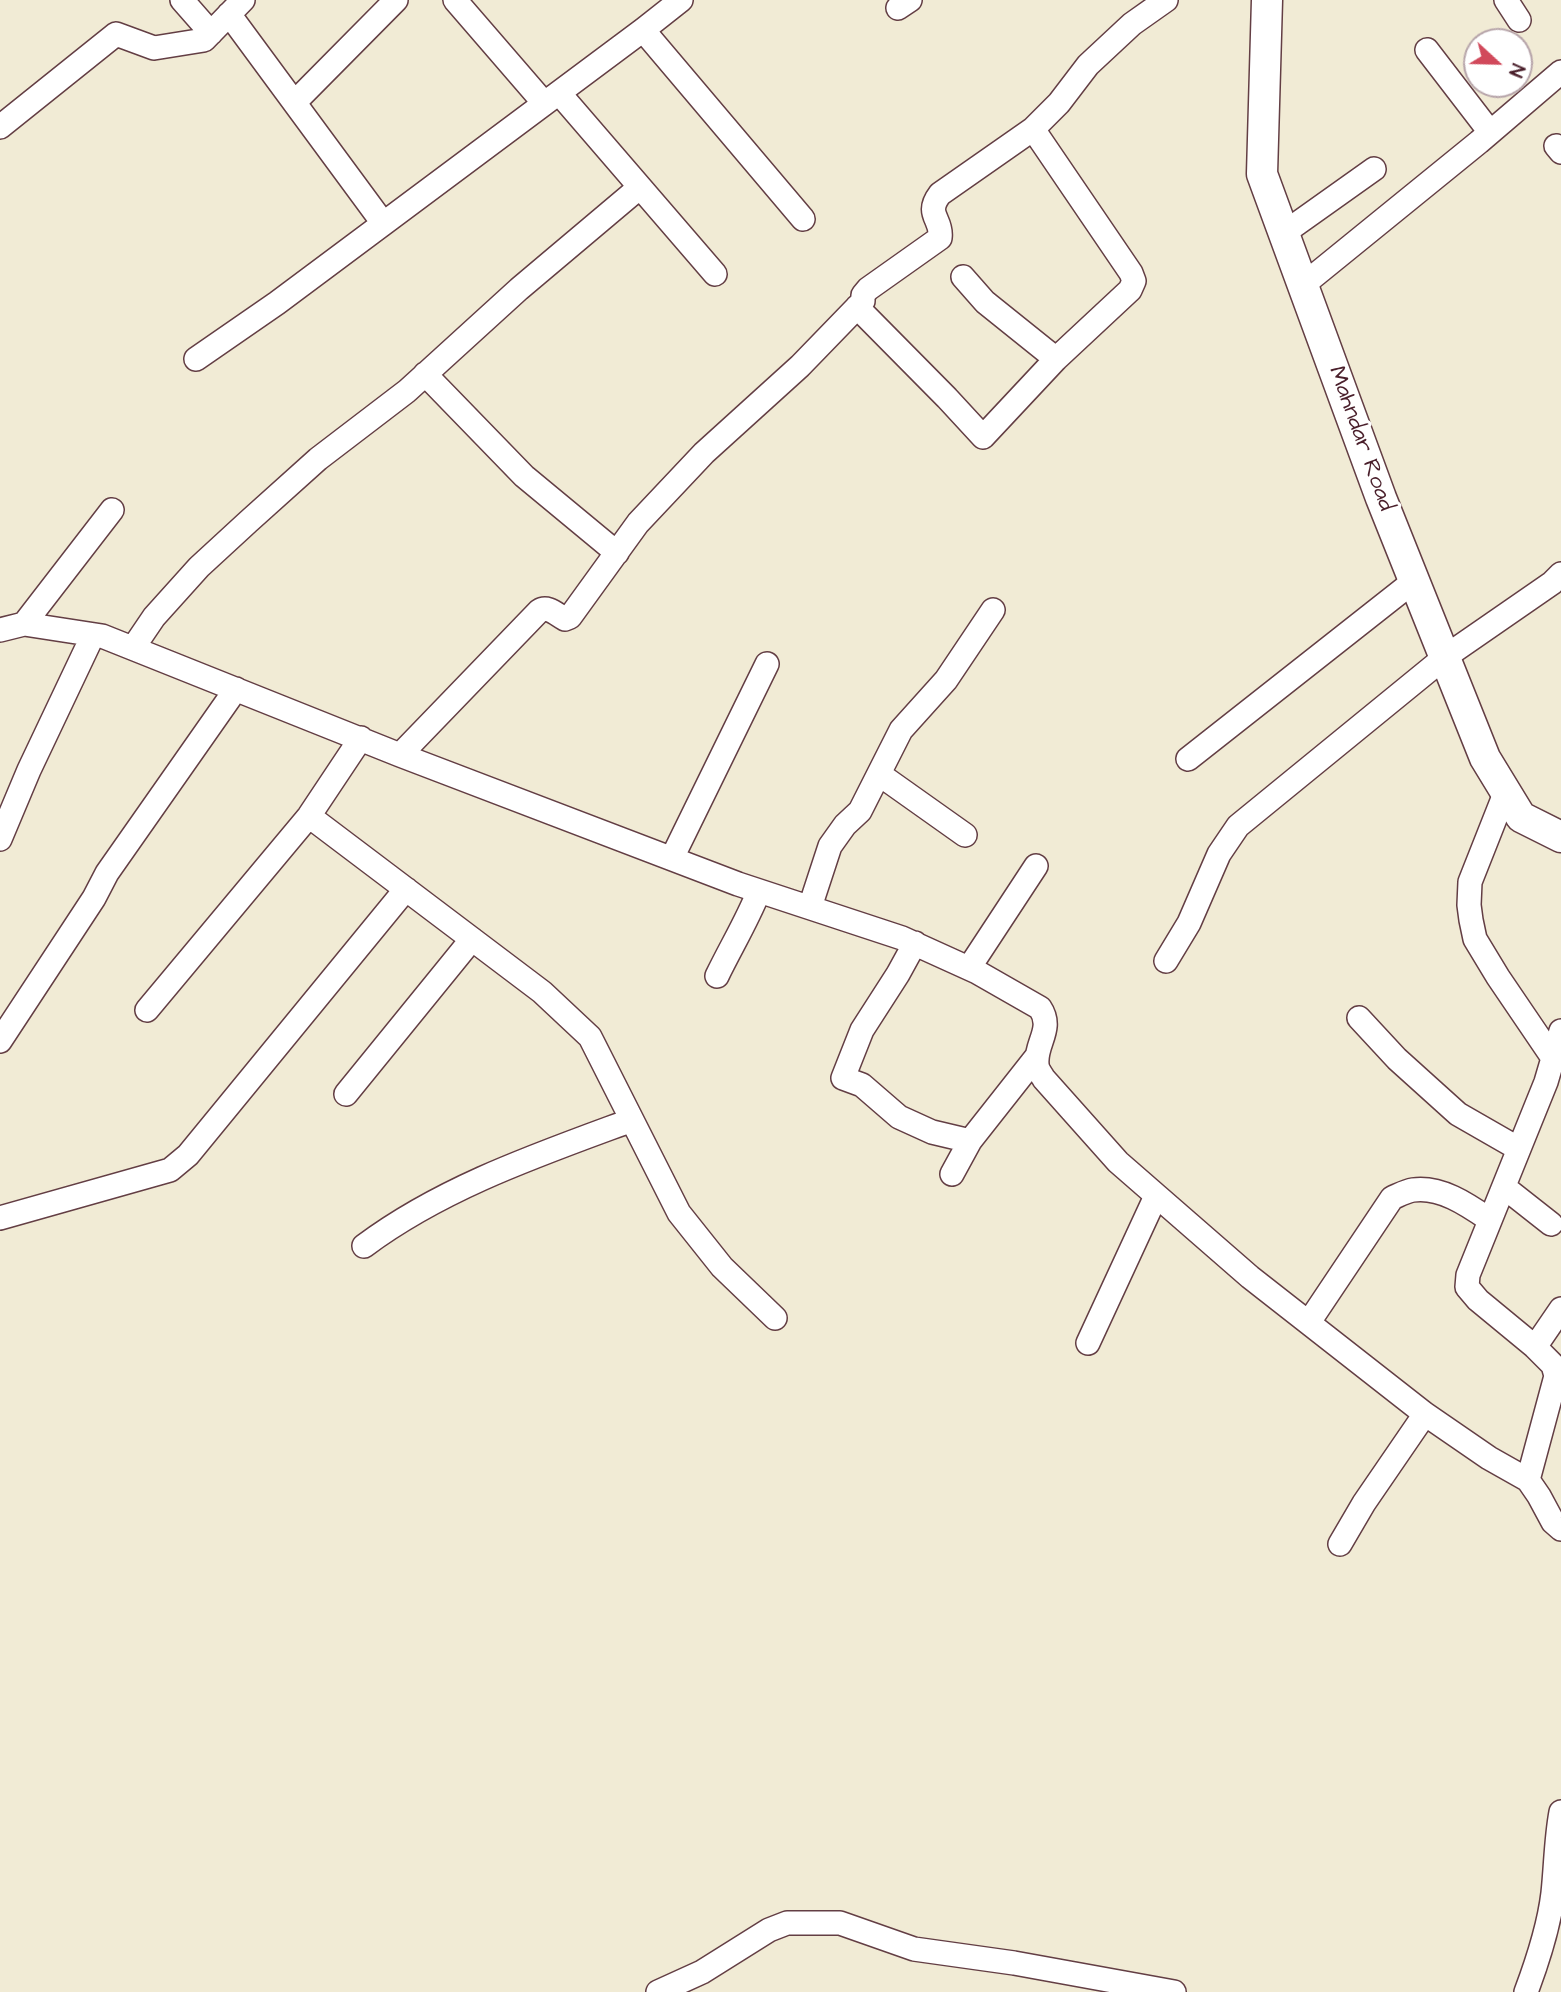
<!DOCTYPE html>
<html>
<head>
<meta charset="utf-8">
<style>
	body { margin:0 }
	#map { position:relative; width:1561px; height:1992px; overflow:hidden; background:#f1ebd5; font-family:"Architects Daughter",sans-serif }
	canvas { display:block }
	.north { position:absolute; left:1463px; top:28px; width:70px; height:70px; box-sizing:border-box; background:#fff; border:2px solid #b7a5aa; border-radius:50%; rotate:112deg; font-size:19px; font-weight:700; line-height:28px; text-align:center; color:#4a1f2b }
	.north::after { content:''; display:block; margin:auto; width:24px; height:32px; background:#d1495b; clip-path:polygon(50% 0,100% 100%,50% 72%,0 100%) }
</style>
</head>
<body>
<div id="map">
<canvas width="1561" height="1992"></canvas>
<div class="north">N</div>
</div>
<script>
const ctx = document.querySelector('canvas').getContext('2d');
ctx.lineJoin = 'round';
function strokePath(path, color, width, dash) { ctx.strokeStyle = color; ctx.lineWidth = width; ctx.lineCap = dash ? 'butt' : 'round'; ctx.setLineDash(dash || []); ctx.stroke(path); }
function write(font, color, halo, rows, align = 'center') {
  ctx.font = font + ' "Architects Daughter",sans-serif'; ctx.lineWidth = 6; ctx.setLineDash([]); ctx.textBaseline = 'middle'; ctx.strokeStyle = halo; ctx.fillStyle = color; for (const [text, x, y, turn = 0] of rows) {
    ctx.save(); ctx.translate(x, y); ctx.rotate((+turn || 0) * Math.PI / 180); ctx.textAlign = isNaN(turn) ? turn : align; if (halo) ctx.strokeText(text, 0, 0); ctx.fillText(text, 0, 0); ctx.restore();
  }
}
const minor = new Path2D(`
	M 182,0 L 211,33
	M 455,0 L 544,103
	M 1506,0 L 1519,20
	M 898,8 L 910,0
	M 229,14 L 383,223
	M 643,30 L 803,219
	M 1427,50 L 1490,132
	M 559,93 L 715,274
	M 295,102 L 396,0
	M 0,127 L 116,34 L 154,48 L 204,40 L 243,0
	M 1556,146 L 1561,152
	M 1284,233 L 1374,169
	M 963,277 L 985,302 L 1056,359
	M 1303,285 L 1479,142 L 1561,72
	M 857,307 L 947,398 L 983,437 L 1056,359 L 1130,290 L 1134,281 L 1131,273 L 1033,129
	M 196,359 L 277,303 L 643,30 L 681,0
	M 425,374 L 524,476 L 617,553
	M 24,624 L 112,510
	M 0,630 L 24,624 L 102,636 L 400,755 L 738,884 L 902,938 L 977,972 L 1040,1008 C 1054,1029 1035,1043 1037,1064 C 1037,1069 1041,1074 1044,1079 L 1118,1162 L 1250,1277 L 1425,1414 L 1489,1458 L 1528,1480 L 1539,1496 L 1553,1522 L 1561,1529
	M 133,648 L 154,617 L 199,567 L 249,521 L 318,459 L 407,391 L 519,289 L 640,187
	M 400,755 L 539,611 C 548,605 557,615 565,619 L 570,617 L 638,523 L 704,453 L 800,366 L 863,301 L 863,295 L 868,289 L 940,238 C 943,219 924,215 940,194 L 1033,129 L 1059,103 L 1088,65 L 1132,24 L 1166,0
	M 1188,759 L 1414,581
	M 879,774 L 965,835
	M 1506,791 L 1470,882 L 1469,905 L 1471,920 L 1475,939 L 1498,977 L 1553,1058
	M 309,816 L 542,992 L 590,1037 L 679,1213 L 722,1267 L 775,1318
	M 0,839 L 29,770 L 93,635
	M 672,858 L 767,664
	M 810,907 L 830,846 L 845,825 L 860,811 L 901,730 L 946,680 L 993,610
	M 915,943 L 898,974 L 862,1030 L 843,1078 L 862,1085 L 899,1117 L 932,1132 L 970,1141
	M 1166,961 L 1189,923 L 1219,854 L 1238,826 L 1445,657 L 1552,583 L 1561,574
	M 969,968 L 1036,866
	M 717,976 C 731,947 747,921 759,891
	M 147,1010 L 309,816 L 361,738
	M 1359,1018 L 1397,1059 L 1458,1114 L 1519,1149
	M 0,1041 L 94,898 L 107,873 L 236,689
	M 346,1094 L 472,939
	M 952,1174 L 970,1141 L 1037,1056
	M 1504,1187 L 1551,1224
	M 0,1218 L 170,1170 L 188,1155 L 406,889
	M 364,1246 C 443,1187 540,1154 632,1120
	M 1309,1322 L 1392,1198 C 1399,1195 1406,1191 1413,1190 C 1441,1186 1468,1205 1490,1220
	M 1088,1343 L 1156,1196
	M 1535,1347 L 1561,1309
	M 1528,1480 L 1556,1376 L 1553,1365 L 1535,1347 L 1478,1300 L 1467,1287 L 1468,1275 L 1546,1082 L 1561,1031
	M 1340,1544 L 1364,1503 L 1425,1414
	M 658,1992 L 702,1972 L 769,1930 L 787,1923 L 840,1923 L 914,1949 L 1014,1963 L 1174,1992
	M 1526,1992 C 1538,1960 1549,1927 1553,1893 C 1556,1865 1556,1839 1561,1812`);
const tertiary = new Path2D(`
	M 1267,0 L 1262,174 L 1381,498 L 1485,758 L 1521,817 L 1561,837`);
const streetNames = [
	["Mahndar Road",1360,439,70]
];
strokePath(minor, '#633e44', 26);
strokePath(tertiary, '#633e44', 33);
strokePath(minor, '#fff', 23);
strokePath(tertiary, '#fff', 30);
write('23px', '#4a1f2b', '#fff', streetNames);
</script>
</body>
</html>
